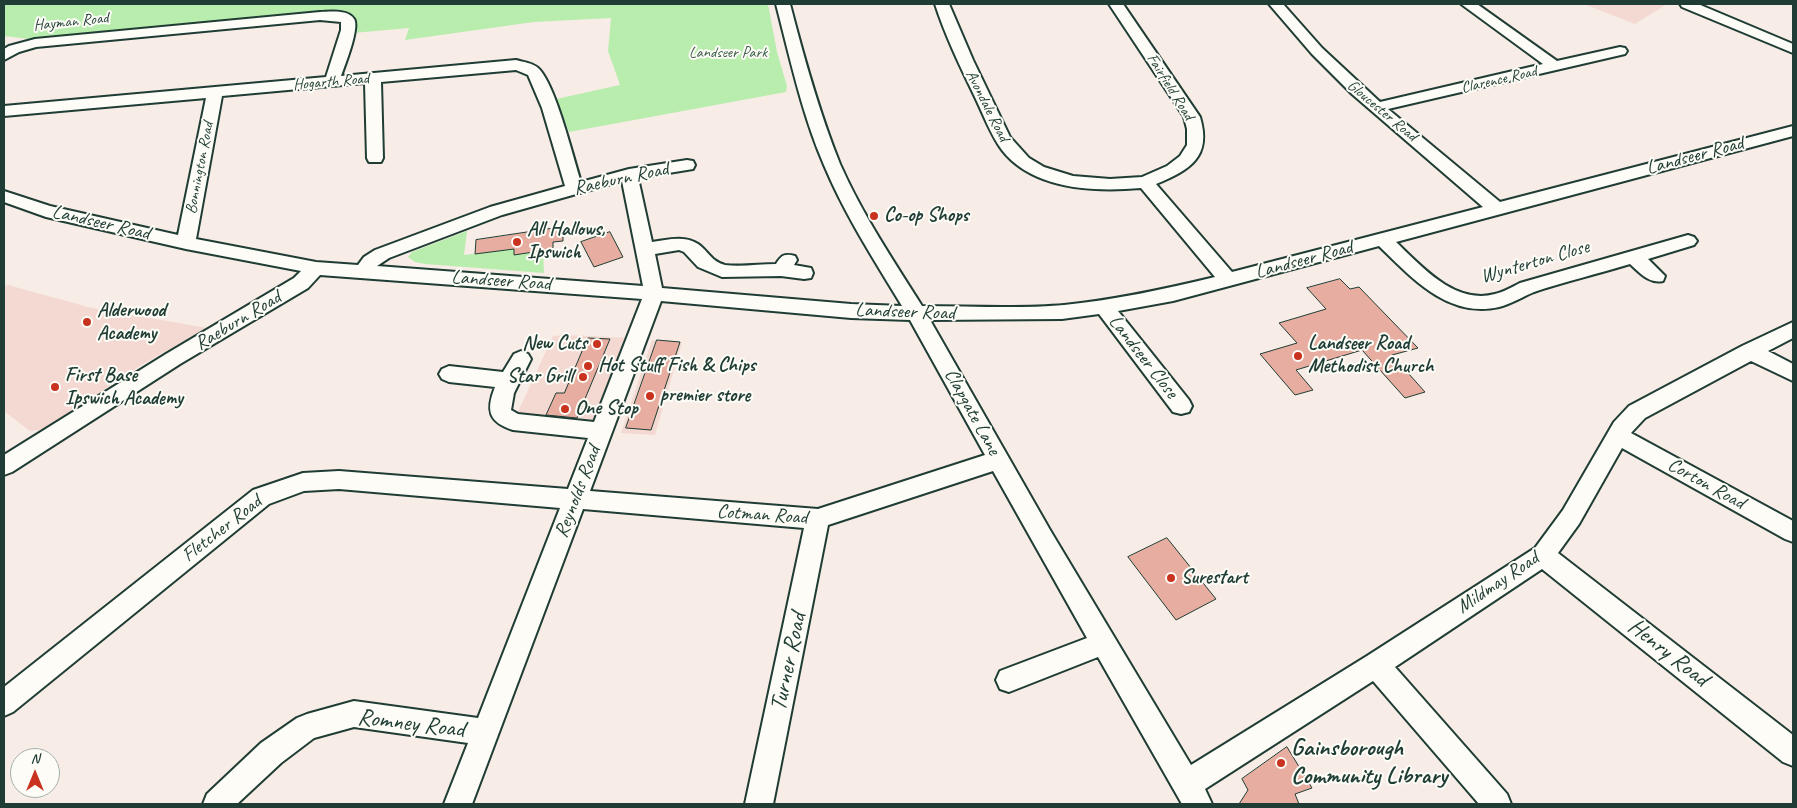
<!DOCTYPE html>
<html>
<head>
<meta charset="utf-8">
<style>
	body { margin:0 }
	#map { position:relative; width:1797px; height:808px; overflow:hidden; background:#f8ece6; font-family:Caveat,sans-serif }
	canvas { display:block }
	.frame { position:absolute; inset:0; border:5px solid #1f3d34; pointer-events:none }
	.north { position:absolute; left:10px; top:748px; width:50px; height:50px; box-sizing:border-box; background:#fdfcf7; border:1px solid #a4b0a9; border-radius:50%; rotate:0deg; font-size:14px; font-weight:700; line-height:20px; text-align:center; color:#1f3d34 }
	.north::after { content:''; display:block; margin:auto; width:18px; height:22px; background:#c8321e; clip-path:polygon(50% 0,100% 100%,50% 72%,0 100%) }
</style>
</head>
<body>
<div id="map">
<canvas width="1797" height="808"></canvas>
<div class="frame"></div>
<div class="north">N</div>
</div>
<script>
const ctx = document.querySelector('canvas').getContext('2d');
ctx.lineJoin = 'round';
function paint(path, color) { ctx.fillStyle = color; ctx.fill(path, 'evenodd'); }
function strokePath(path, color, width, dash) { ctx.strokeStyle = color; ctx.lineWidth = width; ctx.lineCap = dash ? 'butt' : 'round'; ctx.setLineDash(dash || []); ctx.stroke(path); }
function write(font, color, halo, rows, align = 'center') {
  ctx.font = font + ' Caveat,sans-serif'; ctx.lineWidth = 4; ctx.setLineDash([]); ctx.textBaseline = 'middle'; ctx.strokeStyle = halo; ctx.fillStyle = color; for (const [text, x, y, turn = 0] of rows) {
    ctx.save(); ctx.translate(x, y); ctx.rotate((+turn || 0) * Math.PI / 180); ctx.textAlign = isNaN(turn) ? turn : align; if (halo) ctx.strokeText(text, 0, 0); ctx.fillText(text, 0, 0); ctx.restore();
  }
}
const built = new Path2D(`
	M 1584,4 L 1667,4 L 1635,24 Z
	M 8,285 L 88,307 L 207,328 L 143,364 L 44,429 L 30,431 L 4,411 L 4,287 Z
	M 568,335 L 630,338 L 592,423 L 516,416 L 553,336 Z
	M 652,340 L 682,342 L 655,435 L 621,433 Z`);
const green = new Path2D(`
	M 4,4 L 768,4 L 777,52 L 787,86 L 786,92 L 569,132 L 556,99 L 620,85 L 608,51 L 611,18 L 534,22 L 405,40 L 409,28 L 353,33 L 357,22 L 354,17 L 347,14 L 29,39 L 4,36 Z
	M 467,231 L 464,255 L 514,249 L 514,255 L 543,251 L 544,273 L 425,264 L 415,262 L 408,257 L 412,252 Z`);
const building = new Path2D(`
	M 563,227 L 563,241 L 553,242 L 553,249 L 514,255 L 514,249 L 475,254 L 476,240 Z
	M 610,232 L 623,257 L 594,267 L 581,242 Z
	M 1340,279 L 1350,289 L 1359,287 L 1418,348 L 1392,355 L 1425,392 L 1405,398 L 1362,350 L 1296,370 L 1313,390 L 1295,395 L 1260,354 L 1297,343 L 1279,323 L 1326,309 L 1307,288 Z
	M 588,338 L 610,339 L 577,418 L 546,415 L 556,393 L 564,393 Z
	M 657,340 L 680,342 L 651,430 L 626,428 Z
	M 1167,538 L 1216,599 L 1176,620 L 1128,557 Z
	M 1287,747 L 1312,788 L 1295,794 L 1299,804 L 1239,804 L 1248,790 L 1242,779 Z`);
const minor = new Path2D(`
	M 776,4 L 790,4 C 804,58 819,112 840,164 C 862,214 893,260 922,306 C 968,306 1018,309 1064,305 C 1115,300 1165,289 1215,277 L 1141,188 C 1094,192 1033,190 1002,150 C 990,134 983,113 974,95 C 960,66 945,35 935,4 L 949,4 L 973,60 L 1010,137 L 1029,158 L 1044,167 L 1073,176 L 1110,179 L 1142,177 L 1167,166 L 1180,156 L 1187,145 L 1187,129 L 1184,117 L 1109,4 L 1123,4 L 1200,117 C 1212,157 1190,170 1156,184 L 1232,272 L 1483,207 L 1352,94 L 1312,54 L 1269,4 L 1283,4 L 1322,48 L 1380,102 L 1543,64 L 1461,4 L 1477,4 L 1557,61 L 1620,47 L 1625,48 L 1627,51 L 1625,54 L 1388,109 L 1500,202 L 1793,126 L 1793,136 L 1396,242 C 1421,266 1455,305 1495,294 C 1504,292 1512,287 1520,283 L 1688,235 L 1694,237 L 1697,241 L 1694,245 L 1648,259 L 1665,276 L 1663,281 C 1649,284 1640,273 1630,264 C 1598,274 1566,281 1534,292 C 1522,297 1511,304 1499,307 C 1448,319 1411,277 1379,246 L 1173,301 L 1118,311 L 1189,400 L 1192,406 L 1189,412 L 1181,414 L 1173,412 L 1099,314 L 1062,319 L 930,320 L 1050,530 L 1191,765 L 1367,656 L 1535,548 L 1563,510 L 1614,422 L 1629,406 L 1742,346 L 1793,322 L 1793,338 L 1768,351 L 1793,364 L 1793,381 L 1751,361 L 1645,418 L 1631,433 L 1793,521 L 1793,542 L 1785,539 L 1622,448 L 1579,524 L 1558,553 L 1793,735 L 1793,766 L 1783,762 L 1542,569 L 1395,667 L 1507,794 L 1511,804 L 1479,804 L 1373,681 L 1205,789 L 1212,804 L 1182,804 L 1098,657 L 1009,692 L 1000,689 L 996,680 L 1000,671 L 1087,638 L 993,471 L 828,525 L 773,804 L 745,804 L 804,528 L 583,509 L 472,804 L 444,804 L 468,743 L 354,727 L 314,738 L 281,763 L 237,804 L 203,804 L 207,794 L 261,743 L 297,718 L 307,714 L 354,701 L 478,718 L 560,508 L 339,489 L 304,491 L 269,504 L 13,712 L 4,716 L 4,687 L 253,490 L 303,473 L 339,471 L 568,489 L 588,438 L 513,430 C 488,422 486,410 495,387 L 449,382 L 442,379 L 439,374 L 442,369 L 449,366 L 503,372 L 514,354 L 521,351 L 528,354 L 531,359 L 514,393 L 511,410 L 518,414 L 594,422 L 642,299 L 320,275 L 308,288 L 180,364 L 12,472 L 4,475 L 4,455 L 166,354 L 294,278 L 301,271 L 186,249 L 46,217 L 4,202 L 4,191 L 50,206 L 178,235 L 206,98 L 4,116 L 4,106 L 326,77 L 341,30 L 341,22 L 320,20 L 36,47 L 19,52 L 4,60 L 4,49 L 9,46 L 35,39 L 320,12 C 329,12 348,9 354,19 C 360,27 345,65 341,76 L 516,60 C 523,62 533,63 538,68 C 555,83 573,157 581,182 L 629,169 L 687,160 L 693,161 L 695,165 L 693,169 L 638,178 L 652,242 C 667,240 684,235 698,244 C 708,251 712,262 725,265 C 741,267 760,264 776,264 C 781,256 784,253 795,256 L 797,260 L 794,265 L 811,268 L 813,273 L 811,278 L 804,279 L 781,276 L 722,277 L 698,267 L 684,252 L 679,250 L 655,254 L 662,288 L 851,304 L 902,306 C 874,260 845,215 824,165 C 802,114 790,58 776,4 ZM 516,70 L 528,75 L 542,108 L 565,186 L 490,207 L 375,250 L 364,257 L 358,265 L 316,262 L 196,239 L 222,96 L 365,83 L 367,158 L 369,162 L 381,162 L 383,158 L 381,82 ZM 622,181 L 643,286 L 377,266 L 389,258 L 502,215 ZM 661,301 L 851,318 L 910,320 L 985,455 L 818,509 L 590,491 Z
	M 1680,4 L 1698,4 L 1793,44 L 1793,53 L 1682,7 Z`);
const markers = [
	[874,216,5,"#c8321e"],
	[517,242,5,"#c8321e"],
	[87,322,5,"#c8321e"],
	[597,344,5,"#c8321e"],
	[1298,356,5,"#c8321e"],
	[588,366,5,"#c8321e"],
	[583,377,5,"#c8321e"],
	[55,387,5,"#c8321e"],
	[650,396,5,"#c8321e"],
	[565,409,5,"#c8321e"],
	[1171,578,5,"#c8321e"],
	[1281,763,5,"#c8321e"]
];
const farStreetnames = [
	["Hayman Road",71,22,-6],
	["Clarence Road",1499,80,-13],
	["Hogarth Road",331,82,-5],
	["Fairfield Road",1170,87,58],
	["Avondale Road",987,106,63],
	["Gloucester Road",1382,111,40],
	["Bonnington Road",200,168,-79]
];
const farParknames = [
	["Landseer Park",728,53]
];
const streetNames = [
	["Landseer Road",1695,156,-15],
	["Raeburn Road",621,179,-12],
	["Landseer Road",101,223,13],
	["Landseer Road",1304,260,-15],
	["Wynterton Close",1535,262,-16],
	["Landseer Road",501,281,4],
	["Landseer Road",905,312,2],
	["Raeburn Road",238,321,-31],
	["Landseer Close",1143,357,52],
	["Clapgate Lane",972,412,61],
	["Corton Road",1706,484,29],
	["Reynolds Road",578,492,-69],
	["Cotman Road",762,515,4],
	["Fletcher Road",222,529,-38],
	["Mildmay Road",1498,583,-34]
];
const poiNames = [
	["Co-op Shops",884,216],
	["All Hallows,",527,230],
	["Ipswich",527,253],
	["Alderwood",97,311],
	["Academy",97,334],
	["New Cuts",587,344,"right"],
	["Landseer Road",1308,344],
	["Methodist Church",1308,367],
	["Hot Stuff Fish & Chips",598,366],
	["First Base",65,376],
	["Ipswich Academy",65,399],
	["Star Grill",573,377,"right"],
	["premier store",660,396],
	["One Stop",575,409],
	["Surestart",1181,578]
];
const nearStreetnames = [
	["Henry Road",1668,653,38],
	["Turner Road",789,662,-78],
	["Romney Road",411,724,7]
];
const nearPoinames = [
	["Gainsborough",1291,749],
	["Community Library",1291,777]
];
paint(built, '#f3d9d1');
paint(green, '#b9edae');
paint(building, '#e6ada0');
strokePath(building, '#1f3d34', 1);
strokePath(minor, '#1f3d34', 4);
paint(minor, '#fdfcf7');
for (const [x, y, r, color] of markers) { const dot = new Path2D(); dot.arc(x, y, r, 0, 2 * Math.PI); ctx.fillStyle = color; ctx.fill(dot); strokePath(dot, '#fdfcf7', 2); }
write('16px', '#1f3d34', '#fdfcf7', farStreetnames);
write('16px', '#3e604c', '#fdfcf7', farParknames);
write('20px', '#1f3d34', '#fdfcf7', streetNames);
write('bold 20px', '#1f3d34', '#fdfcf7', poiNames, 'left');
write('24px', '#1f3d34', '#fdfcf7', nearStreetnames);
write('bold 24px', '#1f3d34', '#fdfcf7', nearPoinames, 'left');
</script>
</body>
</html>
